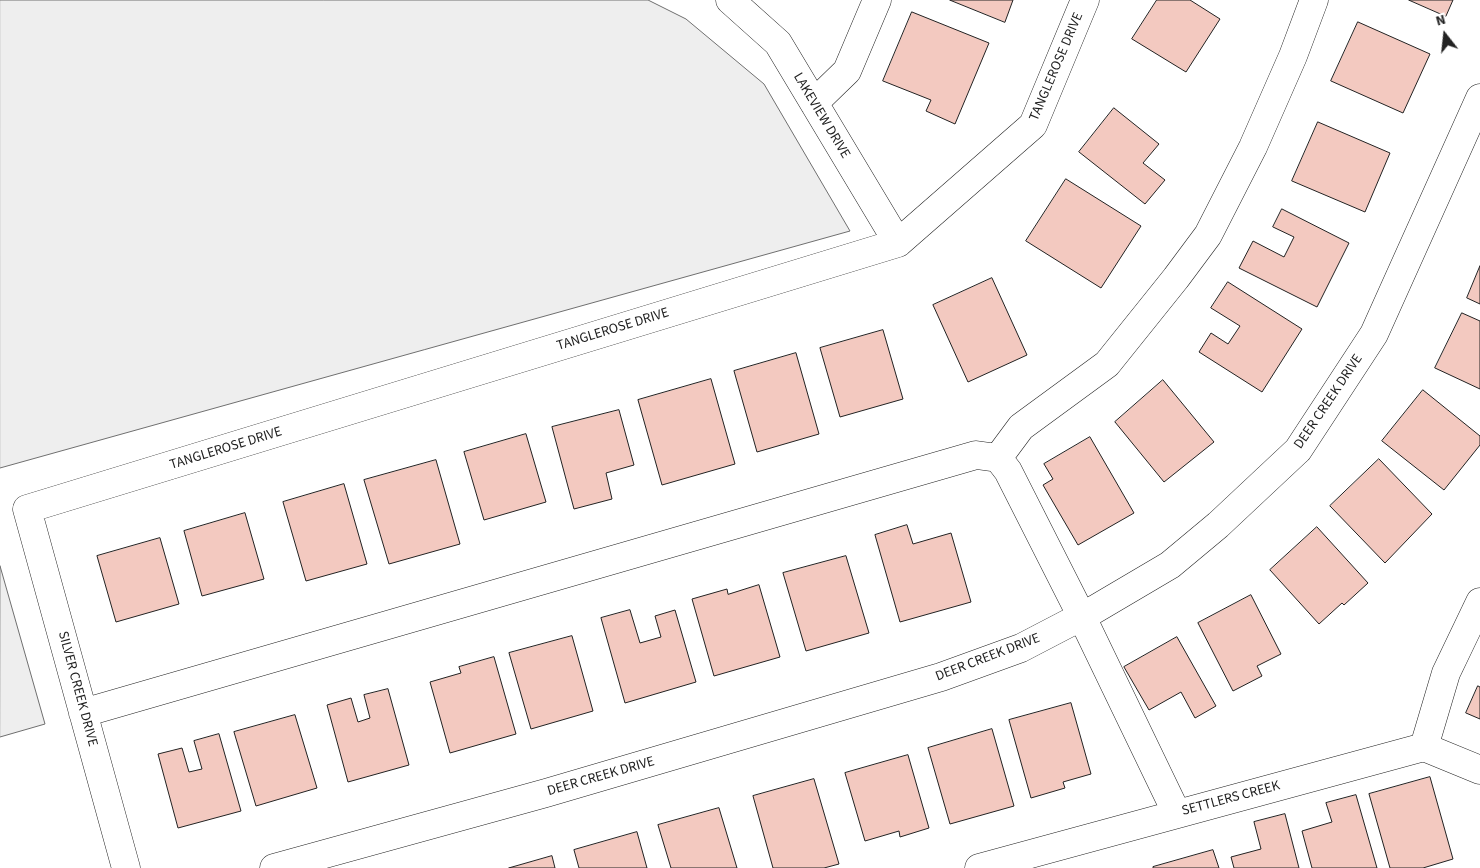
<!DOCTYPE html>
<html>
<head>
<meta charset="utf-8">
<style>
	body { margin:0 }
	#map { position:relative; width:1480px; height:868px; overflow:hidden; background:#fff; font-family:"Source Sans 3",sans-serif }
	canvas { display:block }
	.north { position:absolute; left:1420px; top:10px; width:50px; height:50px; -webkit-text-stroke:4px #fff; paint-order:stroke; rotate:344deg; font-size:14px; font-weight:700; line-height:20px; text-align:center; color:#222 }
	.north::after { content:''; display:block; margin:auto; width:18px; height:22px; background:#222; clip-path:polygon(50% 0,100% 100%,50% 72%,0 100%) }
</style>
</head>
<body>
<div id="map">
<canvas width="1480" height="868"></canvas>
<div class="north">N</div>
</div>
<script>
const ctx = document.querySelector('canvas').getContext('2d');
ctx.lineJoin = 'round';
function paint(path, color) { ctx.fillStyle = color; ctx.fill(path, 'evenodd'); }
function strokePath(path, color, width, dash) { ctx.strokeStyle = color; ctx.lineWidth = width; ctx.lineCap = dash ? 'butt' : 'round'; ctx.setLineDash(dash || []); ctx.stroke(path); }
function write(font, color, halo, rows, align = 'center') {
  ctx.font = font + ' "Source Sans 3",sans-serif'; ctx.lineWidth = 4; ctx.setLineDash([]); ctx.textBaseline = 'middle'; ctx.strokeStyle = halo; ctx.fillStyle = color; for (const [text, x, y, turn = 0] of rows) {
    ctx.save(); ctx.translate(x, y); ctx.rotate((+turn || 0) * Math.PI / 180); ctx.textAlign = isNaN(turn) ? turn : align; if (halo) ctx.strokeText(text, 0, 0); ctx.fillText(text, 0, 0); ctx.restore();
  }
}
const green = new Path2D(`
	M 0,0 L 648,0 L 686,19 L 764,84 L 850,231 L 0,468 Z
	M 0,566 L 45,724 L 0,737 Z`);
const building = new Path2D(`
	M 950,0 L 1013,0 L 1005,22 Z
	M 1157,0 L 1190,0 L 1220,19 L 1186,72 L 1132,39 Z
	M 1409,0 L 1453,0 L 1446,16 Z
	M 912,12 L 989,43 L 955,124 L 926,111 L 931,100 L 883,81 Z
	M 1358,22 L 1430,54 L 1403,113 L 1331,81 Z
	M 1114,108 L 1159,144 L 1143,163 L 1165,180 L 1145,204 L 1079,152 Z
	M 1318,122 L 1390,153 L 1365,212 L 1292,181 Z
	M 1066,179 L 1141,226 L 1101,288 L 1026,241 Z
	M 1282,209 L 1349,243 L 1317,307 L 1239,268 L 1253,241 L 1284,257 L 1294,237 L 1273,227 Z
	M 1480,266 L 1480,304 L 1467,298 Z
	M 992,278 L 1027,355 L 968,382 L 933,305 Z
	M 1228,282 L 1302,329 L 1262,392 L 1199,352 L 1211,333 L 1228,344 L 1240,326 L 1211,308 Z
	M 1462,313 L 1480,321 L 1480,389 L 1435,368 Z
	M 883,330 L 903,399 L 840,417 L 820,348 Z
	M 796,353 L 819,434 L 757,452 L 734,371 Z
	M 711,379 L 735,464 L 662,485 L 638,400 Z
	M 1163,380 L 1214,442 L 1164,482 L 1115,422 Z
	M 1423,390 L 1480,436 L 1480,445 L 1444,490 L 1382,441 Z
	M 619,410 L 634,465 L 606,473 L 612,499 L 574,509 L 552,427 Z
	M 526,434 L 546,502 L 484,520 L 464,452 Z
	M 1090,437 L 1134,513 L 1078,545 L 1043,485 L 1053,479 L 1044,464 Z
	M 1379,459 L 1432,514 L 1385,563 L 1330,506 Z
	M 436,460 L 460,544 L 389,564 L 364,480 Z
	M 344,484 L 367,564 L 306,581 L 283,502 Z
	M 245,513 L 264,579 L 202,596 L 184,531 Z
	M 907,525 L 913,544 L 951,533 L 971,602 L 900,622 L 875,535 Z
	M 1317,527 L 1368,583 L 1344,605 L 1342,603 L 1319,624 L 1270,570 Z
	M 160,538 L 179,604 L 116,622 L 97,556 Z
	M 846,556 L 869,633 L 806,651 L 783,573 Z
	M 759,585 L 780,657 L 714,676 L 692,599 L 727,589 L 728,594 Z
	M 1251,595 L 1281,654 L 1257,666 L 1262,676 L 1233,691 L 1198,623 Z
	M 630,610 L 640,643 L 661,637 L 655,616 L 675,610 L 696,682 L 625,703 L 601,618 Z
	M 572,636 L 593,711 L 531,729 L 509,653 Z
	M 1177,637 L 1216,706 L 1195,718 L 1181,692 L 1149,710 L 1124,667 Z
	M 494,657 L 516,734 L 450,753 L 430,682 L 461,673 L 459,667 Z
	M 1478,686 L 1480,687 L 1480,719 L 1466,713 Z
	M 388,689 L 409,765 L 348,782 L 327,705 L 351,698 L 358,722 L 370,718 L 364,695 Z
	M 1071,703 L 1091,774 L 1063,782 L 1065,788 L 1031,798 L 1009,720 Z
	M 295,715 L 317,788 L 256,806 L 234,732 Z
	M 992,729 L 1014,806 L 950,824 L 928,748 Z
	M 219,734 L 241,811 L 178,828 L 158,754 L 182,748 L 189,772 L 202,769 L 194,741 Z
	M 908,755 L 929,828 L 900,837 L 899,831 L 865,841 L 845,773 Z
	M 1430,777 L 1453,859 L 1423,868 L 1390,868 L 1369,794 Z
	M 814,779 L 839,864 L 824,868 L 773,868 L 753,796 Z
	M 1356,795 L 1377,868 L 1312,868 L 1302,831 L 1332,822 L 1326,803 Z
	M 719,808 L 737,868 L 671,868 L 658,825 Z
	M 1285,814 L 1299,868 L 1234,868 L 1231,857 L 1261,849 L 1254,822 Z
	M 637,832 L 647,868 L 579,868 L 574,850 Z
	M 1213,850 L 1219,868 L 1153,868 L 1153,867 Z
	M 552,856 L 555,868 L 509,868 Z`);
const minor = new Path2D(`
	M 730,0 L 778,43 L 898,243
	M 814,103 L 847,71 L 877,0
	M 998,458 L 1021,427 L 1107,364 L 1176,278 L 1208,235 L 1253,147 L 1293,56 L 1314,0
	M 83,713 L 976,455 L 998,458 L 1008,471 L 1082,617 L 1177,814
	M 1424,747 L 1446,673 L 1480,602
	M 126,868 L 27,509 L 898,243 L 1033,125 L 1085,0
	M 274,868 L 546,793 L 941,677 L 1021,648 L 1092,611 L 1170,565 L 1218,525 L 1298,450 L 1374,334 L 1480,98
	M 979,868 L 1424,747 L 1480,770`);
const streetNames = [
	["TANGLEROSE DRIVE",1057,67,-67],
	["LAKEVIEW DRIVE",821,116,59],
	["TANGLEROSE DRIVE",613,330,-17],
	["DEER CREEK DRIVE",1329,402,-56],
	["TANGLEROSE DRIVE",226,449,-17],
	["DEER CREEK DRIVE",988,658,-21],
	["SILVER CREEK DRIVE",77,689,75],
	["DEER CREEK DRIVE",601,777,-16],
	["SETTLERS CREEK",1231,799,-15]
];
paint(green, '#eee');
strokePath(green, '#6f6f6f', 1);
paint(building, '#f3c9c0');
strokePath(building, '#222', 1);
strokePath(minor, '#222', 29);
strokePath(minor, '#fff', 28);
write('14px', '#222', '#fff', streetNames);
</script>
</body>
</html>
